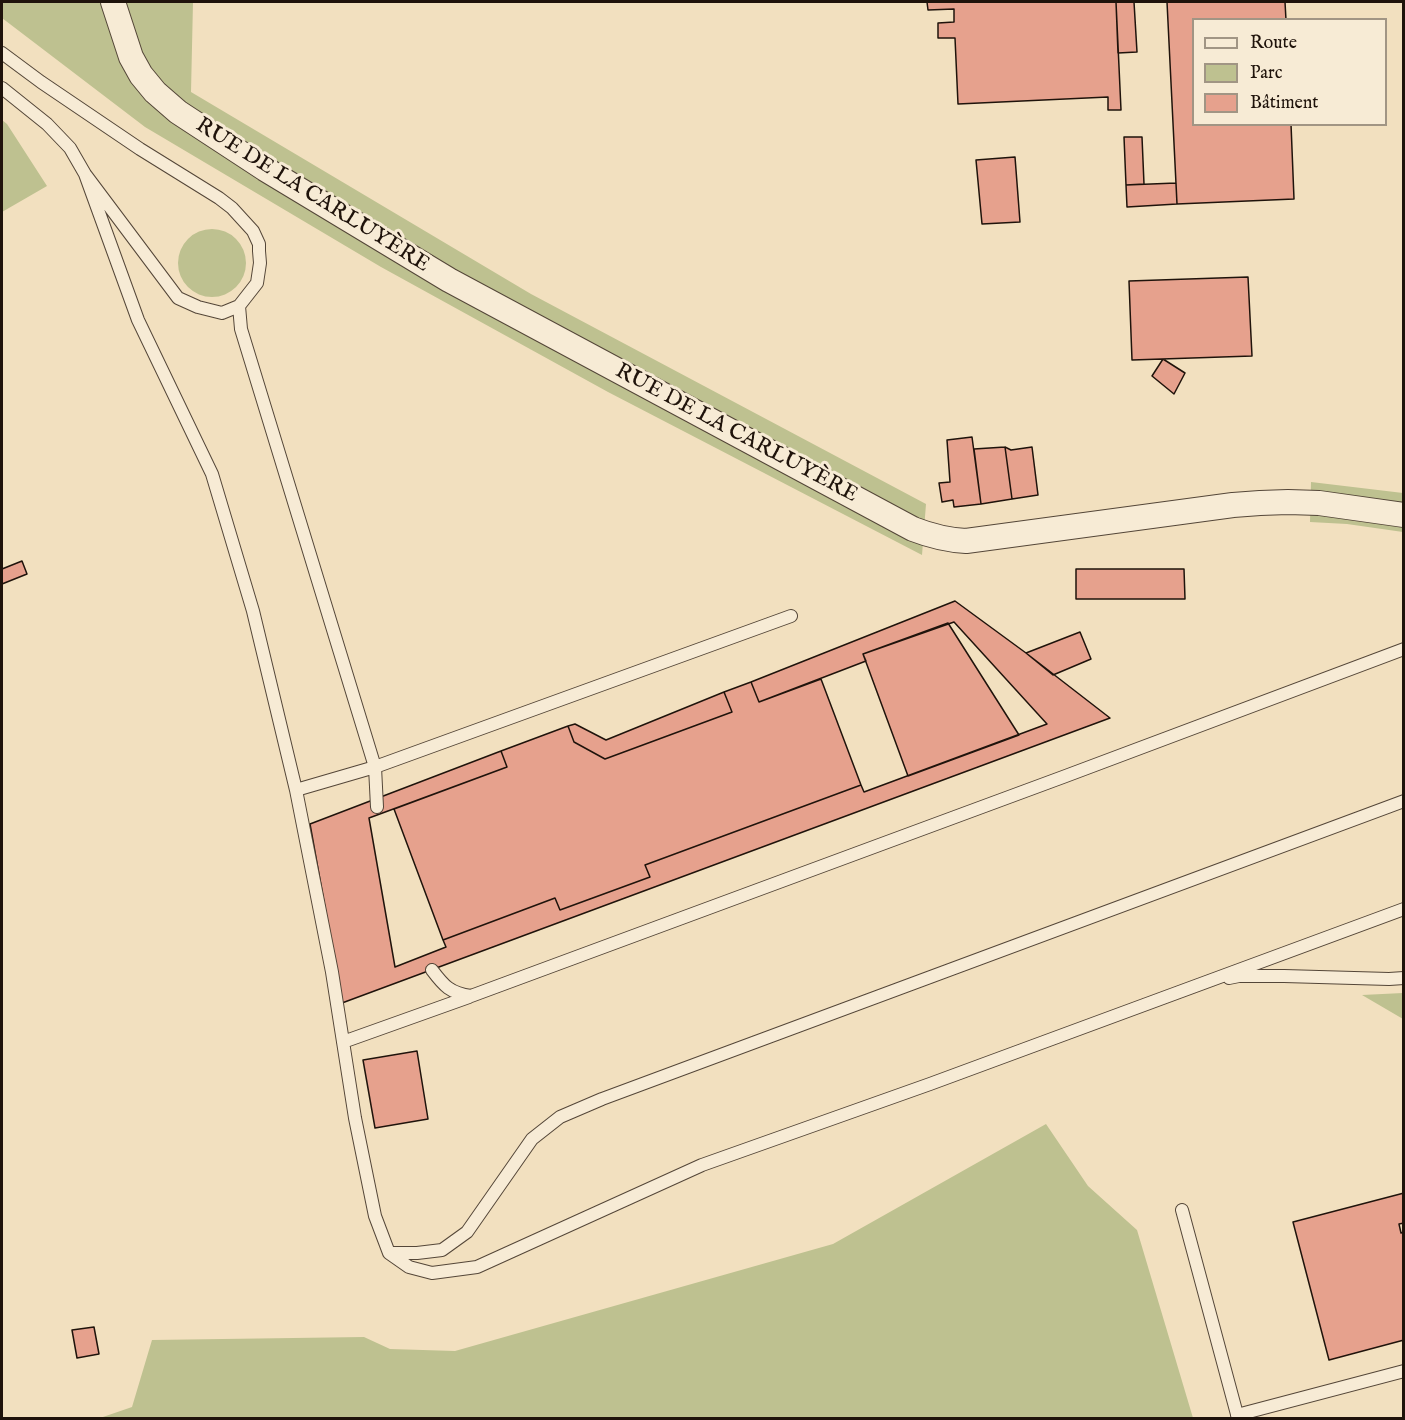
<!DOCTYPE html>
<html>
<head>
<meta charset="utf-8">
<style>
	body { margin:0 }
	#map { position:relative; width:1405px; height:1420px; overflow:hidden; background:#f2e0bf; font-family:"IM FELL English",serif }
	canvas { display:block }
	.frame { position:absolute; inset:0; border:3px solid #1f130b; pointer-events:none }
	.legend { position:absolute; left:1192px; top:18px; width:195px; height:108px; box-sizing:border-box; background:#f7ebd5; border:2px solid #a19584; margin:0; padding:8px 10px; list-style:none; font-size:18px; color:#1f130b }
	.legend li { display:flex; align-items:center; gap:12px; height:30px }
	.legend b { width:30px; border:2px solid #a19584 }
</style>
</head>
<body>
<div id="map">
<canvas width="1405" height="1420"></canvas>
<div class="frame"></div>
<ul class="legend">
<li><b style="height:8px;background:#f7ebd5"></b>Route</li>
<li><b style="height:16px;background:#bec190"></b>Parc</li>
<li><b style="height:16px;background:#e6a18d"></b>Bâtiment</li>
</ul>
</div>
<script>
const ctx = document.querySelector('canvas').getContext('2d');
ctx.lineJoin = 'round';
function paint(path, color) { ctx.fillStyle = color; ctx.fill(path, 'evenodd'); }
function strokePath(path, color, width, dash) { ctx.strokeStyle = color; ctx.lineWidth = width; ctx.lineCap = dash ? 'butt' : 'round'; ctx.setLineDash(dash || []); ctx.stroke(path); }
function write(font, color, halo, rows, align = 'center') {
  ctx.font = font + ' "IM FELL English",serif'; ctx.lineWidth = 6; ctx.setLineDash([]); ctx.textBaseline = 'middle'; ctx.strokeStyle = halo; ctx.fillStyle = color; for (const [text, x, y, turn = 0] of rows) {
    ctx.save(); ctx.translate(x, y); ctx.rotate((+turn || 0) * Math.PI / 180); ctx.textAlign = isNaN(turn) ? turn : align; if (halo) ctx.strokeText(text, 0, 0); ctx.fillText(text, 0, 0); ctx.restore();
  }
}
const green = new Path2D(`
	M 2,2 L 193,2 L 191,92 L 531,294 L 926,504 L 922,555 L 608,392 L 381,267 L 145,127 L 2,18 Z
	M 2,120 L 7,124 L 47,186 L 2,212 Z
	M178 263a34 34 0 1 1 68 0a34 34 0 1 1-68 0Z
	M 1311,482 L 1403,493 L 1403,532 L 1347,524 L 1310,522 Z
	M 1403,993 L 1403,1019 L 1362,995 Z
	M 1046,1124 L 1088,1186 L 1137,1230 L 1193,1418 L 100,1418 L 132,1407 L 152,1340 L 364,1337 L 390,1349 L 455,1351 L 833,1244 Z`);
const building = new Path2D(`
	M 927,2 L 1116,2 L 1121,110 L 1108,110 L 1108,97 L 958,104 L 955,38 L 938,38 L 938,23 L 954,22 L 954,9 L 928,10 Z
	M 1116,2 L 1134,2 L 1137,52 L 1118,53 Z
	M 1167,2 L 1285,2 L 1286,20 L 1194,20 L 1194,124 L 1291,124 L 1294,199 L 1177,204 Z
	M 1124,137 L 1142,137 L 1144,184 L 1126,185 Z
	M 1015,157 L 1020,222 L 982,224 L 976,160 Z
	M 1176,183 L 1177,204 L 1127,207 L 1126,185 Z
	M 1248,277 L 1252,356 L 1132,360 L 1129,281 Z
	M 1163,359 L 1185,373 L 1174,394 L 1152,376 Z
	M 972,437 L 981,504 L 954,507 L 953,500 L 942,502 L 939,483 L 950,482 L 947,440 Z
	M 1005,447 L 1011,450 L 1032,447 L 1038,495 L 1012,499 Z
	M 1005,447 L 1012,499 L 981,504 L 974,449 Z
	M 22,561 L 27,574 L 2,584 L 2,569 Z
	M 1076,569 L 1184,569 L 1185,599 L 1076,599 Z
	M 955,601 L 1026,653 L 1110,718 L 342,1003 L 310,824 L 501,751 L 507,767 L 369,818 L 395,967 L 446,947 L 443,940 L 555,898 L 560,910 L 650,877 L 645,865 L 861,785 L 864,792 L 1047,724 L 954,622 L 863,654 L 866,661 L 759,702 L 751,682 Z
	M 948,623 L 1019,735 L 908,776 L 863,654 Z
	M 1080,632 L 1091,659 L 1053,675 L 1026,653 Z
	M 821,679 L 861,785 L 645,865 L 650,877 L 560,910 L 555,898 L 443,940 L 394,809 L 507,767 L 501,751 L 568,726 L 574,742 L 605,759 L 732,712 L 724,692 L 751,682 L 759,702 Z
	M 724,692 L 732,712 L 605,759 L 574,742 L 568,726 L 575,724 L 606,740 Z
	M 417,1051 L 428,1119 L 375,1128 L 363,1060 Z
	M 1404,1193 L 1404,1223 L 1399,1224 L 1401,1233 L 1404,1232 L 1404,1340 L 1329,1360 L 1293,1222 Z
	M 94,1327 L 99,1354 L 77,1358 L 72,1330 Z`);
const service = new Path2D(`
	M 2,53 L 41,82 L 140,149 L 219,198 L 232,208 L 253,231 L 259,244 L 259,251 L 260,263 L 257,283 L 239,306 L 222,313 L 198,307 L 178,298 L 85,174 L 70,148 L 47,124 L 2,88
	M 85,174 L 138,320 L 212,474 L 253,611 L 296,790 L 332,972 L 355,1118 L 375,1216 L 389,1253 L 409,1267 L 432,1273 L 477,1267 L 702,1165 L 930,1084 L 1404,909
	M 239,306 L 241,329 L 375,767 L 377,807
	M 296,790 L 375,767 L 791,616
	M 432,970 C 444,986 450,993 471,996 L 1063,777 L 1404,649
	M 1229,978 L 1239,976 L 1284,976 L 1389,979 L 1404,978
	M 343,1042 L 469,997
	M 1182,1210 L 1238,1418
	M 389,1253 L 417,1253 L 442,1250 L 467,1232 L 532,1139 L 560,1117 L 602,1099 L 1404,801
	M 1237,1415 L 1404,1371`);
const minor = new Path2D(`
	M 113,2 L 131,57 L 141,75 L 155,92 L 178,112 L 265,169 L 449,280 L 913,529 C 931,536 947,540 966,541 L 1233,505 L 1260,503 L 1288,502 L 1319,503 L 1404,515`);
const streetNames = [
	["RUE DE LA CARLUYÈRE",312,196,32],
	["RUE DE LA CARLUYÈRE",736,434,28]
];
paint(green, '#bec190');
paint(building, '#e6a18d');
strokePath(building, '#1f130b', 1.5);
strokePath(service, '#544638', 14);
strokePath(minor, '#544638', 26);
strokePath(service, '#f7ebd5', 12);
strokePath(minor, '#f7ebd5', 24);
write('22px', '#1f130b', '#f7ebd5', streetNames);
</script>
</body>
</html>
